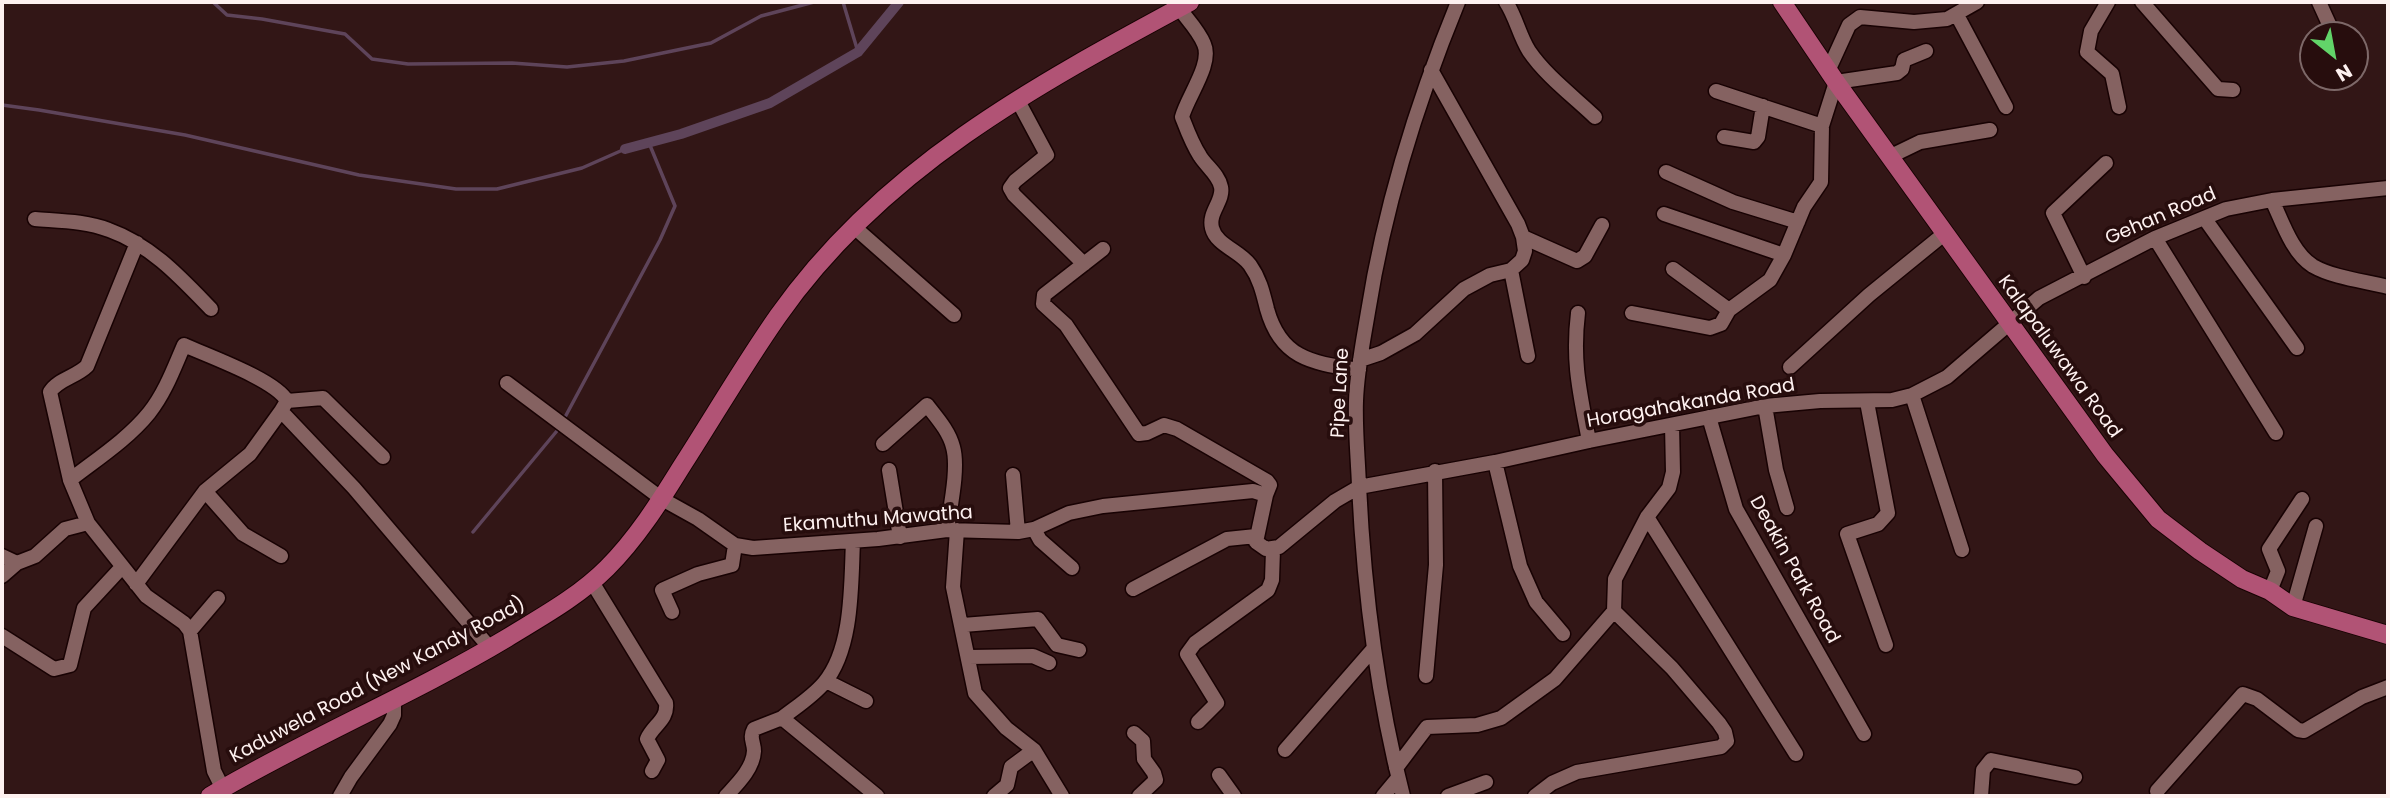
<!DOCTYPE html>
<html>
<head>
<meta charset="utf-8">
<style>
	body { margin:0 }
	#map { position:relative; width:2390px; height:798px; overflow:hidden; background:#321616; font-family:Poppins,sans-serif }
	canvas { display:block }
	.frame { position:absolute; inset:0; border:4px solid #fef1f0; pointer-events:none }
	.north { position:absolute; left:2299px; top:21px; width:70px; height:70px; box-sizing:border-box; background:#270d0d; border:2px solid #7d6868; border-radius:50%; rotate:149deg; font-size:19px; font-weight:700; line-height:28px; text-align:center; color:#fef1f0 }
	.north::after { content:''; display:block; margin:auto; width:24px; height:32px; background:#62d469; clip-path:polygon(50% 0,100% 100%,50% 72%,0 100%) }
</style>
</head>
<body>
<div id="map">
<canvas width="2390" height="798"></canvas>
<div class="frame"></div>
<div class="north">N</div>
</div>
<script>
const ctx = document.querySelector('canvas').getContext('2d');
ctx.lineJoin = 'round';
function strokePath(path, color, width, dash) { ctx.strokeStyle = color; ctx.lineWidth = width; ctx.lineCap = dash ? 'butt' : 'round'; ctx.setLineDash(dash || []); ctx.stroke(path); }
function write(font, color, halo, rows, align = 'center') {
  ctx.font = font + ' Poppins,sans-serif'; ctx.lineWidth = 7; ctx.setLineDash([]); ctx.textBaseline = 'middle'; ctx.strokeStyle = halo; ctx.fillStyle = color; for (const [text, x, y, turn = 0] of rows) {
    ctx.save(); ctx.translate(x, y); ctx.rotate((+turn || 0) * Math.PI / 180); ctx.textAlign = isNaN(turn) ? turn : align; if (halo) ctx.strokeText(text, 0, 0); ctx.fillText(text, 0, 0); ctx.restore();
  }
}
const stream = new Path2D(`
	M 213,2 L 227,15 L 262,19 L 345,34 L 372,59 L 408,64 L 512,63 L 567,67 L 624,61 L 711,43 L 761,16 L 814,2
	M 843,2 L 858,52
	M 2,105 L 39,110 L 185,135 L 359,175 L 456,189 L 497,189 L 582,168 L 625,149
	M 564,419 L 660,240 L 675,206 L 649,143
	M 473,532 L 561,426`);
const canal = new Path2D(`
	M 625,149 L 681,134 L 770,103 L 858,52 L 899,2`);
const minor = new Path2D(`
	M 1506,2 C 1516,17 1519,35 1529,51 C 1546,76 1573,96 1595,117
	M 2108,2 L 2091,31 L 2087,52 L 2112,74 L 2119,107
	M 2142,2 L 2218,89 L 2233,90
	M 2319,2 L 2334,35
	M 1179,8 C 1187,19 1199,31 1204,44 C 1213,64 1187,97 1182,117 C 1187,130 1192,144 1200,156 C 1206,166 1219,175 1221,187 C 1224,201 1208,212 1212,228 C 1216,245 1240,251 1250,265 C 1260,279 1263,293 1267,309 C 1281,360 1314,363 1359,370
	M 1957,15 L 2006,107
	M 1431,70 L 1518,224 L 1523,237 L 1577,261 L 1585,256 L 1602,225
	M 1828,71 L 1849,25 L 1860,17 L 1914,22 L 1947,19 L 1977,2
	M 1716,91 L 1822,126
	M 1017,99 L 1047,155 L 1015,181 L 1010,188 L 1014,195 L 1084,264
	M 1724,137 L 1754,142 L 1758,137 L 1763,106
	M 1889,157 L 1920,142 L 1990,130
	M 1666,172 L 1733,202 L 1798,222
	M 2272,200 C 2282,221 2292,253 2313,266 C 2334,278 2365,281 2388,287
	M 1664,214 L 1784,255
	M 35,219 C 60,221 86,221 109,230 C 151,245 181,278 211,309
	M 2205,219 L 2297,348
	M 853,226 L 954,315
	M 2155,238 L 2276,433
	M 1103,249 L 1044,295 L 1043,304 L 1066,325 L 1139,434 L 1147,433 L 1164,425 L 1177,429 L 1267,481 L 1270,485 L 1266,495
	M 1673,269 L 1729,310
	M 1511,270 L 1528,356
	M 2084,277 L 2053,213 L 2106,163
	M 1578,313 C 1572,362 1580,393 1589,441
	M 1632,313 L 1710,328 L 1721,324 L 1729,310 L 1770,280 L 1784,255 L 1804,207 L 1821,182 L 1822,126 L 1836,82 L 1897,73 L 1902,69 L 1904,60 L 1926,51
	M 1360,360 L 1381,353 L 1415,334 L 1464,289 L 1490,275 L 1511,270 L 1522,260 L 1525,251 L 1523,237
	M 1790,367 L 1869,295 L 1944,234
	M 507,383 L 662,499 L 698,519 L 735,545 L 753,548 L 878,539 L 947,530 L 1018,532 L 1034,529 L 1069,513 L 1103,506 L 1253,491 L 1266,495 L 1256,542 L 1266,549 L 1279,547 L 1335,501 L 1359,487 L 1495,462 L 1589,441 L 1765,406 L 1820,401 L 1892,400 L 1912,395 L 1947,377 L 2039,298 L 2155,238 L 2226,209 L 2272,200 L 2388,188
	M 1912,395 L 1962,550
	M 1867,402 L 1888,513 L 1878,524 L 1847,534 L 1886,645
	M 1765,406 L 1776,470 L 1787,508
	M 1709,417 L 1736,509 L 1864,734
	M 883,444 L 927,405 C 937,418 949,431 953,447 C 959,468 950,508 947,530
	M 383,457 L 323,398 L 287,401 L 281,411 L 354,488 L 490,648
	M 1495,462 L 1520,566 L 1536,602 L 1563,634
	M 889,470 L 900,537
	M 1013,475 L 1018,532
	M 70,480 L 50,392 C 58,379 76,377 87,366 L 137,243
	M 205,491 L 243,534 L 281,556
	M 1647,517 L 1796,754
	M 88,523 L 70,480 C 97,459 128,439 149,413 C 165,393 174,368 184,345 C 208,356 276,380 287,401
	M 1034,529 L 1040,540 L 1072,568
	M 957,530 L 953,587 L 975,693 L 1006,728 L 1034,750 L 1062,796
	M 2,556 L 17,563 L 35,556 L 65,529 L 88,523 L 146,596 L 184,623 L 190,631 L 214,771 L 223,789
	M 2,576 L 17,563
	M 592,582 L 666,703 C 668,720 653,725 647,739 L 658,760 L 652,771
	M 136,584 L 205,491 L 250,454 L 281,411
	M 1133,589 L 1227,539 L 1256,536
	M 2270,591 L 2278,571 L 2269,549 L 2302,499
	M 2293,607 L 2316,526
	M 672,612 L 662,590 L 698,574 L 732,565 L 735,545
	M 963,625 L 1038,619 L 1057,645 L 1079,650
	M 190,631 L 218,598
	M 2,636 L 54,669 L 70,665 L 84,608 L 122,567
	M 969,657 L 1033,656 L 1049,663
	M 1426,676 L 1436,565 L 1435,471
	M 826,681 L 866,701
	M 782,718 C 796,707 812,697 824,683 C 853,649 851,584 853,541
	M 1198,722 L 1217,703 L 1187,654 L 1195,643 L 1268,590 L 1272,580 L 1273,550
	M 1134,733 L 1143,741 L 1144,759 L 1154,773 L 1156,780 L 1139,796
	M 1285,750 L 1374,648
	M 1396,768 L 1427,727 L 1477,725 L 1501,718 L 1555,679 L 1614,611 L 1615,579 L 1647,517 L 1669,488 L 1673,472 L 1672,425
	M 1219,775 L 1234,796
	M 2157,791 L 2243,694 L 2257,699 L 2298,730 L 2304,731 L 2362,697 L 2388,687
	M 340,796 L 351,777 L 390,724 L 394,715 L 394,701
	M 726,796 C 737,784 753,769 754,751 C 754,742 749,738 754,729 L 782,718 L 877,796
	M 994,796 L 1007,785 L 1011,767 L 1034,750
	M 1383,796 L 1398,778
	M 1403,796 C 1377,695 1364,590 1359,486 C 1358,458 1355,430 1356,401 C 1357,371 1363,342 1368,312 C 1385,204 1417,102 1458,2
	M 1448,796 L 1486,782
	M 1535,796 L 1552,783 L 1577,772 L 1721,747 L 1727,741 L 1725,732 L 1719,723 L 1672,668 L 1614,611
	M 1981,796 L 1983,770 L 1991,760 L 2075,777`);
const major = new Path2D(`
	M 1782,2 L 1836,82 L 2105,455 L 2158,519 L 2200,551 L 2242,579 L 2270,591 L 2293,607 L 2388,635
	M 210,796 C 306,739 410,696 507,638 C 541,617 578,597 607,568 C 636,539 659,503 680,469 C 713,418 743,366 778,316 C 882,168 1034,86 1190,2`);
const streetNames = [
	["Gehan Road",2161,217,-23],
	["Kalapaluwawa Road",2059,357,54],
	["Pipe Lane",1341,393,-87],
	["Horagahakanda Road",1691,404,-10],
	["Ekamuthu Mawatha",878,520,-4],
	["Deakin Park Road",1794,570,61],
	["Kaduwela Road (New Kandy Road)",378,681,-28]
];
strokePath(stream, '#5e445a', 3.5);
strokePath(canal, '#5e445a', 10);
strokePath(minor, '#180203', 17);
strokePath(major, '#180203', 20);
strokePath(minor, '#856261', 14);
strokePath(major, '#b15375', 18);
write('19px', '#fef1f0', '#270d0d', streetNames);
</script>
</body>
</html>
